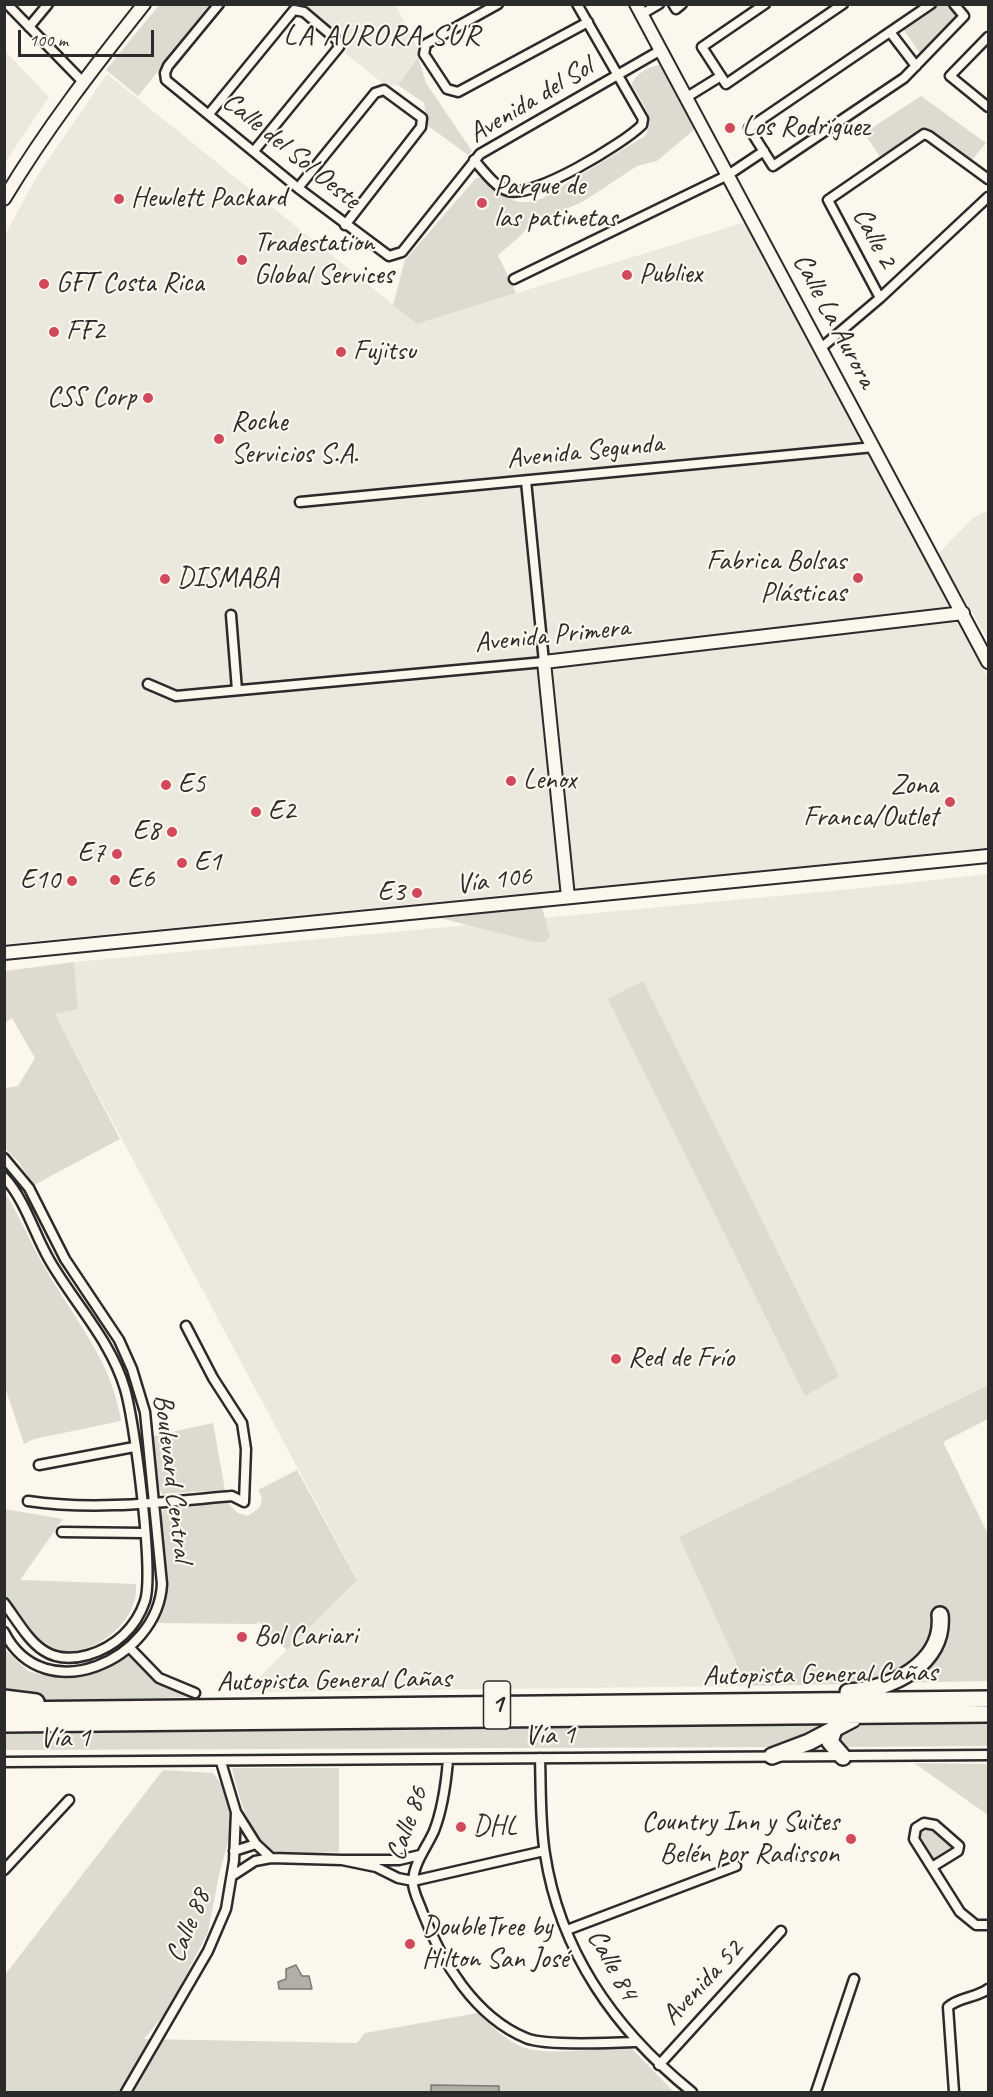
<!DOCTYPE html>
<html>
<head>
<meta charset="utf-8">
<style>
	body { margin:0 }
	#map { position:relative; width:993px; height:2097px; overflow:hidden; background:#fbf7ec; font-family:Caveat,sans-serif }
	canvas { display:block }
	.frame { position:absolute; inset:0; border:6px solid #2b2b2b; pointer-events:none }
	.scale { position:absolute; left:18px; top:30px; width:136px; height:27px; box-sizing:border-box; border:3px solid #2b2b2b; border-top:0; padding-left:8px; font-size:18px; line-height:21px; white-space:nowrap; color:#2b2b2b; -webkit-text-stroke:4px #fbf7ec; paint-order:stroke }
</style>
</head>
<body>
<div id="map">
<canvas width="993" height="2097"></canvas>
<div class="frame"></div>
<div class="scale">100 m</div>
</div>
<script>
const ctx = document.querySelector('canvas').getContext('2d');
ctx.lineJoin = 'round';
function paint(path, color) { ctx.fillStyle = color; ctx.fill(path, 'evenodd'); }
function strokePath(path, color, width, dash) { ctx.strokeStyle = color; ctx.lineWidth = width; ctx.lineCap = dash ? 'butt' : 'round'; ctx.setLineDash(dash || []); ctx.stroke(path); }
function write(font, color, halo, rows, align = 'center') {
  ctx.font = font + ' Caveat,sans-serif'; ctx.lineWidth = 4.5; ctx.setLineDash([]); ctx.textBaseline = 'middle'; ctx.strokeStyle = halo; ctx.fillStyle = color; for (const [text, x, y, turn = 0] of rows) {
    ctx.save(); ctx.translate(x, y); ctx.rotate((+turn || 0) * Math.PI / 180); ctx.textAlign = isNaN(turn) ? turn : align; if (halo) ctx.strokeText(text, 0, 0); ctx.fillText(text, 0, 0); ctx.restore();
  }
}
const built = new Path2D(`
	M 383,4 L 396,6 L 420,53 L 398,85 L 386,86 L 345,53 L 340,37 L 304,7 L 291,5 Z
	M 5,51 L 49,97 L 5,163 Z
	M 107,74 L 417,324 L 749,221 L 988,678 L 988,848 L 5,944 L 5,235 L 37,176 Z
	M 988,510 L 988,640 L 938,554 L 973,518 Z
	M 988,874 L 988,1385 L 679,1537 L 747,1686 L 245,1692 L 357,1579 L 55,1014 L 78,1008 L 74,962 L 862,888 Z`);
const green = new Path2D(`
	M 159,5 L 212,5 L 138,96 L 106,70 Z
	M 937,5 L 950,5 L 958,15 L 920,53 L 903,29 Z
	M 418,57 L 426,83 L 472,151 L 468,155 L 427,125 L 424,103 L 398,85 Z
	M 659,65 L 663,67 L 696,128 L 657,161 L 637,166 L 584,201 L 530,225 L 518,238 L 498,255 L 516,293 L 417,324 L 393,305 L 405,260 L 476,178 L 486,178 C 508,197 513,209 543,198 L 645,136 C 656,117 642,103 632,85 C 634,74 649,67 659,65 Z
	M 921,96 L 986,143 L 971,161 L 926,129 L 881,158 L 864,133 Z
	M 542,907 L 550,937 L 544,942 L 535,942 L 440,918 Z
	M 74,962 L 78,1009 L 55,1014 L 120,1139 L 34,1185 L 18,1161 L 5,1149 L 5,1088 L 18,1086 L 35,1058 L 12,1018 L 5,1023 L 5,971 Z
	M 643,981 L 839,1376 L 805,1396 L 608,999 Z
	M 5,1193 C 20,1216 30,1242 44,1266 C 73,1318 112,1360 121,1421 L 34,1439 L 24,1444 L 5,1387 Z
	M 988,1385 L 988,1419 L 943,1442 L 988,1534 L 988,1681 L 747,1686 L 679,1537 Z
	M 213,1423 L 225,1490 L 162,1494 L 159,1488 L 153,1436 Z
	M 297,1470 L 357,1580 L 287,1650 L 258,1621 L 257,1624 L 155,1623 C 173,1588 165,1553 161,1516 L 163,1510 L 227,1502 L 238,1513 L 248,1516 L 260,1507 L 262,1498 L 258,1490 Z
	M 5,1509 L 63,1519 L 20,1580 L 136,1584 C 140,1623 88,1663 51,1648 C 36,1641 28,1627 20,1615 C 16,1608 6,1599 4,1592 C 0,1576 4,1529 5,1509 Z
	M 4,1649 L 28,1671 L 42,1675 L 82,1677 L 105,1670 L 130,1655 L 155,1680 L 191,1697 L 49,1701 L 5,1694 Z
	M 832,1723 L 786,1747 L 5,1750 L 4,1728 Z
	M 856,1723 L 988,1724 L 988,1746 L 843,1747 L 834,1732 Z
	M 914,1763 L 988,1764 L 988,1815 Z
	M 232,1768 L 339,1768 L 339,1852 C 323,1852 286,1856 273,1851 C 250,1841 237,1790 232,1768 Z
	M 163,1770 L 213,1773 L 225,1790 L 232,1812 L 231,1831 L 219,1875 L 208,1932 L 168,2010 L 144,2039 L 357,2043 L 365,2033 L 478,2013 C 490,2025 502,2037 518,2045 C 543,2058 599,2048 629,2046 L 674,2092 L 5,2092 L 4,1976 Z
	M 926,1826 L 934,1828 L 954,1848 L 932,1862 L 917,1837 L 919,1831 Z`);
const water = new Path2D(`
	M 296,1965 L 302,1976 L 309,1976 L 312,1989 L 279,1989 L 278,1982 L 286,1979 L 286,1969 Z
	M 431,2085 L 499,2086 L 499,2092 L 431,2092 Z`);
const street = new Path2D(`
	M 7,4 L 82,81
	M 219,4 L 168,66 L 165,73 L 166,80 L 298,188 L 389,256 L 402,252 L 480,154 L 661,50
	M 498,4 L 426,44 L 424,54 L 447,89 L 458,92 L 588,22
	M 673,4 L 676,9 L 682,4
	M 765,4 L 702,47 L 726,84 L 843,4
	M 931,4 L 749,128 L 773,166 L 904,78 L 964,16 L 954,4
	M 642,14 L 659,4
	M 29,27 L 48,4
	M 890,32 L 916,66
	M 988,37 L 950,76 L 988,107
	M 687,97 L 721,76
	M 209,114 L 294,10 L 304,12 L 337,40 L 339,47 L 254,151
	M 474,160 C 483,170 495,187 508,191 C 532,199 623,144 642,125 L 643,119 L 577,4
	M 298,188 L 375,93 L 384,90 L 422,118 L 421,127 L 345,225
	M 514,279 L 728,175 L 764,151
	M 880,298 L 828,200 L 924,134 L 929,136 L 988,179
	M 821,348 L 880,298 L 988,197
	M 300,502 L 874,447
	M 231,615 L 237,690
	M 148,684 L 176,696 L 544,662 L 526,481
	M 4,1158 L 29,1188 L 65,1259 L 119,1340 L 132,1369 L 145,1412 L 162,1584 C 158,1660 44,1711 4,1632
	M 4,1177 C 26,1201 34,1234 50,1261 C 75,1304 111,1341 125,1389 C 135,1423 154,1572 145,1601 C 136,1628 115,1647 88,1655 C 41,1668 28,1635 4,1603
	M 39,1465 L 134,1447
	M 28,1501 C 96,1511 163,1502 232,1496 L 244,1502 L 246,1449 L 242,1423 L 213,1378 L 186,1326
	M 62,1532 L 144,1533
	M 129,1647 L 159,1678 L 195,1693
	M 540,1758 C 541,1790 540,1823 545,1854 C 560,1952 616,2031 692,2092
	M 448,1760 C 446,1784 443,1808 434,1831 C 427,1847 414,1862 413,1881 C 412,1890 419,1902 422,1911 C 441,1961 475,2017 526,2038 C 544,2046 613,2043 635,2042
	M 4,1762 L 988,1755
	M 236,1812 L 256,1844 L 271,1858 L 342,1860
	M 234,1851 L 256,1844
	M 420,1855 L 399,1860 L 342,1860 L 376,1867 L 398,1878 L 413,1881 L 544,1851
	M 932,1867 L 958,1851 L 959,1846 L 935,1825 L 924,1823 L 916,1828 L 914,1839 L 960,1912 L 976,1925 L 988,1925
	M 4,1870 L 69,1800
	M 232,1876 L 255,1861 L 271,1858
	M 567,1930 L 736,1866
	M 659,2065 L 781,1931
	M 126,2092 L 208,1951 L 226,1909 L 234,1861 L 236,1812 L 221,1762
	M 816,2092 L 854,1979
	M 954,2092 L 948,2007 C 959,1997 976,1998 988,1989`);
const secondary = new Path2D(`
	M 636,4 L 988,662
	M 4,199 C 46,129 94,67 144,4
	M 568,897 L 544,662 L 963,613
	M 4,953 L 988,856`);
const highway = new Path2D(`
	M 848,1692 C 890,1690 945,1664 940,1615
	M 4,1698 L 36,1702
	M 4,1710 L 988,1699
	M 4,1724 L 988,1714
	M 835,1726 L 830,1742 L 843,1757
	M 772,1756 L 809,1742 L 853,1719`);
const markers = [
	[730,128,6,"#d1495b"],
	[119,199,6,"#d1495b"],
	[482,203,6,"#d1495b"],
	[242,260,6,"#d1495b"],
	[627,275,6,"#d1495b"],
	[44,284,6,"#d1495b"],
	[54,332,6,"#d1495b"],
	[341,352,6,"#d1495b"],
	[148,398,6,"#d1495b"],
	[219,439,6,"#d1495b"],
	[858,578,6,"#d1495b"],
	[165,579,6,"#d1495b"],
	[511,781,6,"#d1495b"],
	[166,785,6,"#d1495b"],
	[950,802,6,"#d1495b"],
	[256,812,6,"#d1495b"],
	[172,832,6,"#d1495b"],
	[117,854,6,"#d1495b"],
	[182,863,6,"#d1495b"],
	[115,880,6,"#d1495b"],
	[72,881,6,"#d1495b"],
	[417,893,6,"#d1495b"],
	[616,1359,6,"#d1495b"],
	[242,1637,6,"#d1495b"],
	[461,1827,6,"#d1495b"],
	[851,1839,6,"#d1495b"],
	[410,1944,6,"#d1495b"]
];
const shields = [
	[497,1705,27]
];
const shieldNames = [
	["1",497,1705]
];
const streetNames = [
	["Avenida del Sol",531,101,-31],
	["Calle del Sol Oeste",291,151,39],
	["Calle 2",874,238,62],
	["Calle La Aurora",834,321,62],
	["Avenida Segunda",585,452,-6],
	["Avenida Primera",552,636,-6],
	["Vía 106",494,881,-7],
	["Boulevard Central",172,1478,83],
	["Autopista General Cañas",820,1675,-1],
	["Autopista General Cañas",334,1681,-1],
	["Vía 1",550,1736,-1],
	["Vía 1",65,1739],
	["Calle 86",408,1824,-71],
	["Calle 88",189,1926,-68],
	["Calle 84",612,1965,61],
	["Avenida 52",703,1983,-47]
];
const poiNames = [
	["Los Rodríguez",742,128],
	["Parque de",494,187],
	["las patinetas",494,219],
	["Hewlett Packard",131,199],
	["Tradestation",254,244],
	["Global Services",254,276],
	["Publiex",639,275],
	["GFT Costa Rica",56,284],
	["FF2",66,332],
	["Fujitsu",353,352],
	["CSS Corp",136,398,"right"],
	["Roche",231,423],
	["Servicios S.A.",231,455],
	["Fabrica Bolsas",846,562,"right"],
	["Plásticas",846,594,"right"],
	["DISMABA",177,579],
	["Lenox",523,781],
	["E5",178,785],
	["Zona",938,786,"right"],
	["Franca/Outlet",938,818,"right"],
	["E2",268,812],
	["E8",160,832,"right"],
	["E7",105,854,"right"],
	["E1",194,863],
	["E6",127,880],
	["E10",60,881,"right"],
	["E3",405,893,"right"],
	["Red de Frío",628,1359],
	["Bol Cariari",254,1637],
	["Country Inn y Suites",839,1823,"right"],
	["Belén por Radisson",839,1855,"right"],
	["DHL",473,1827],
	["DoubleTree by",422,1928],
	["Hilton San José",422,1960]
];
const neighbourhoodNames = [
	["LA AURORA SUR",382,36]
];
paint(built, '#ebe8de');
paint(green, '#dddad0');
paint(water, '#b1afa7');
strokePath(water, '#7b7a75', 1.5);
strokePath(street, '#2b2b2b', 13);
strokePath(secondary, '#2b2b2b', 16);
strokePath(highway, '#2b2b2b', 20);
strokePath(street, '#fbf7ec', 8);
strokePath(secondary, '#fbf7ec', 12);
strokePath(highway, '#fbf7ec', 15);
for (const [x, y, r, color] of markers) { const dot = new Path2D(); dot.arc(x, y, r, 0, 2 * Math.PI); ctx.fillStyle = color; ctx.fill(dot); strokePath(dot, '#fbf7ec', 2); }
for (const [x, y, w] of shields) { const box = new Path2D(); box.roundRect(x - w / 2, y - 24, w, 48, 4.5); ctx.fillStyle = '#fbf7ec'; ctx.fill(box); strokePath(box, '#2b2b2b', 1.5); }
write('bold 27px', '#2b2b2b', null, shieldNames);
write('28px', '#2b2b2b', '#fbf7ec', streetNames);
write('28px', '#2b2b2b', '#fbf7ec', poiNames, 'left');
ctx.letterSpacing = '1.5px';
write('30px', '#2b2b2b', '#fbf7ec', neighbourhoodNames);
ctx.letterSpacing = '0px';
</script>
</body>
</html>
